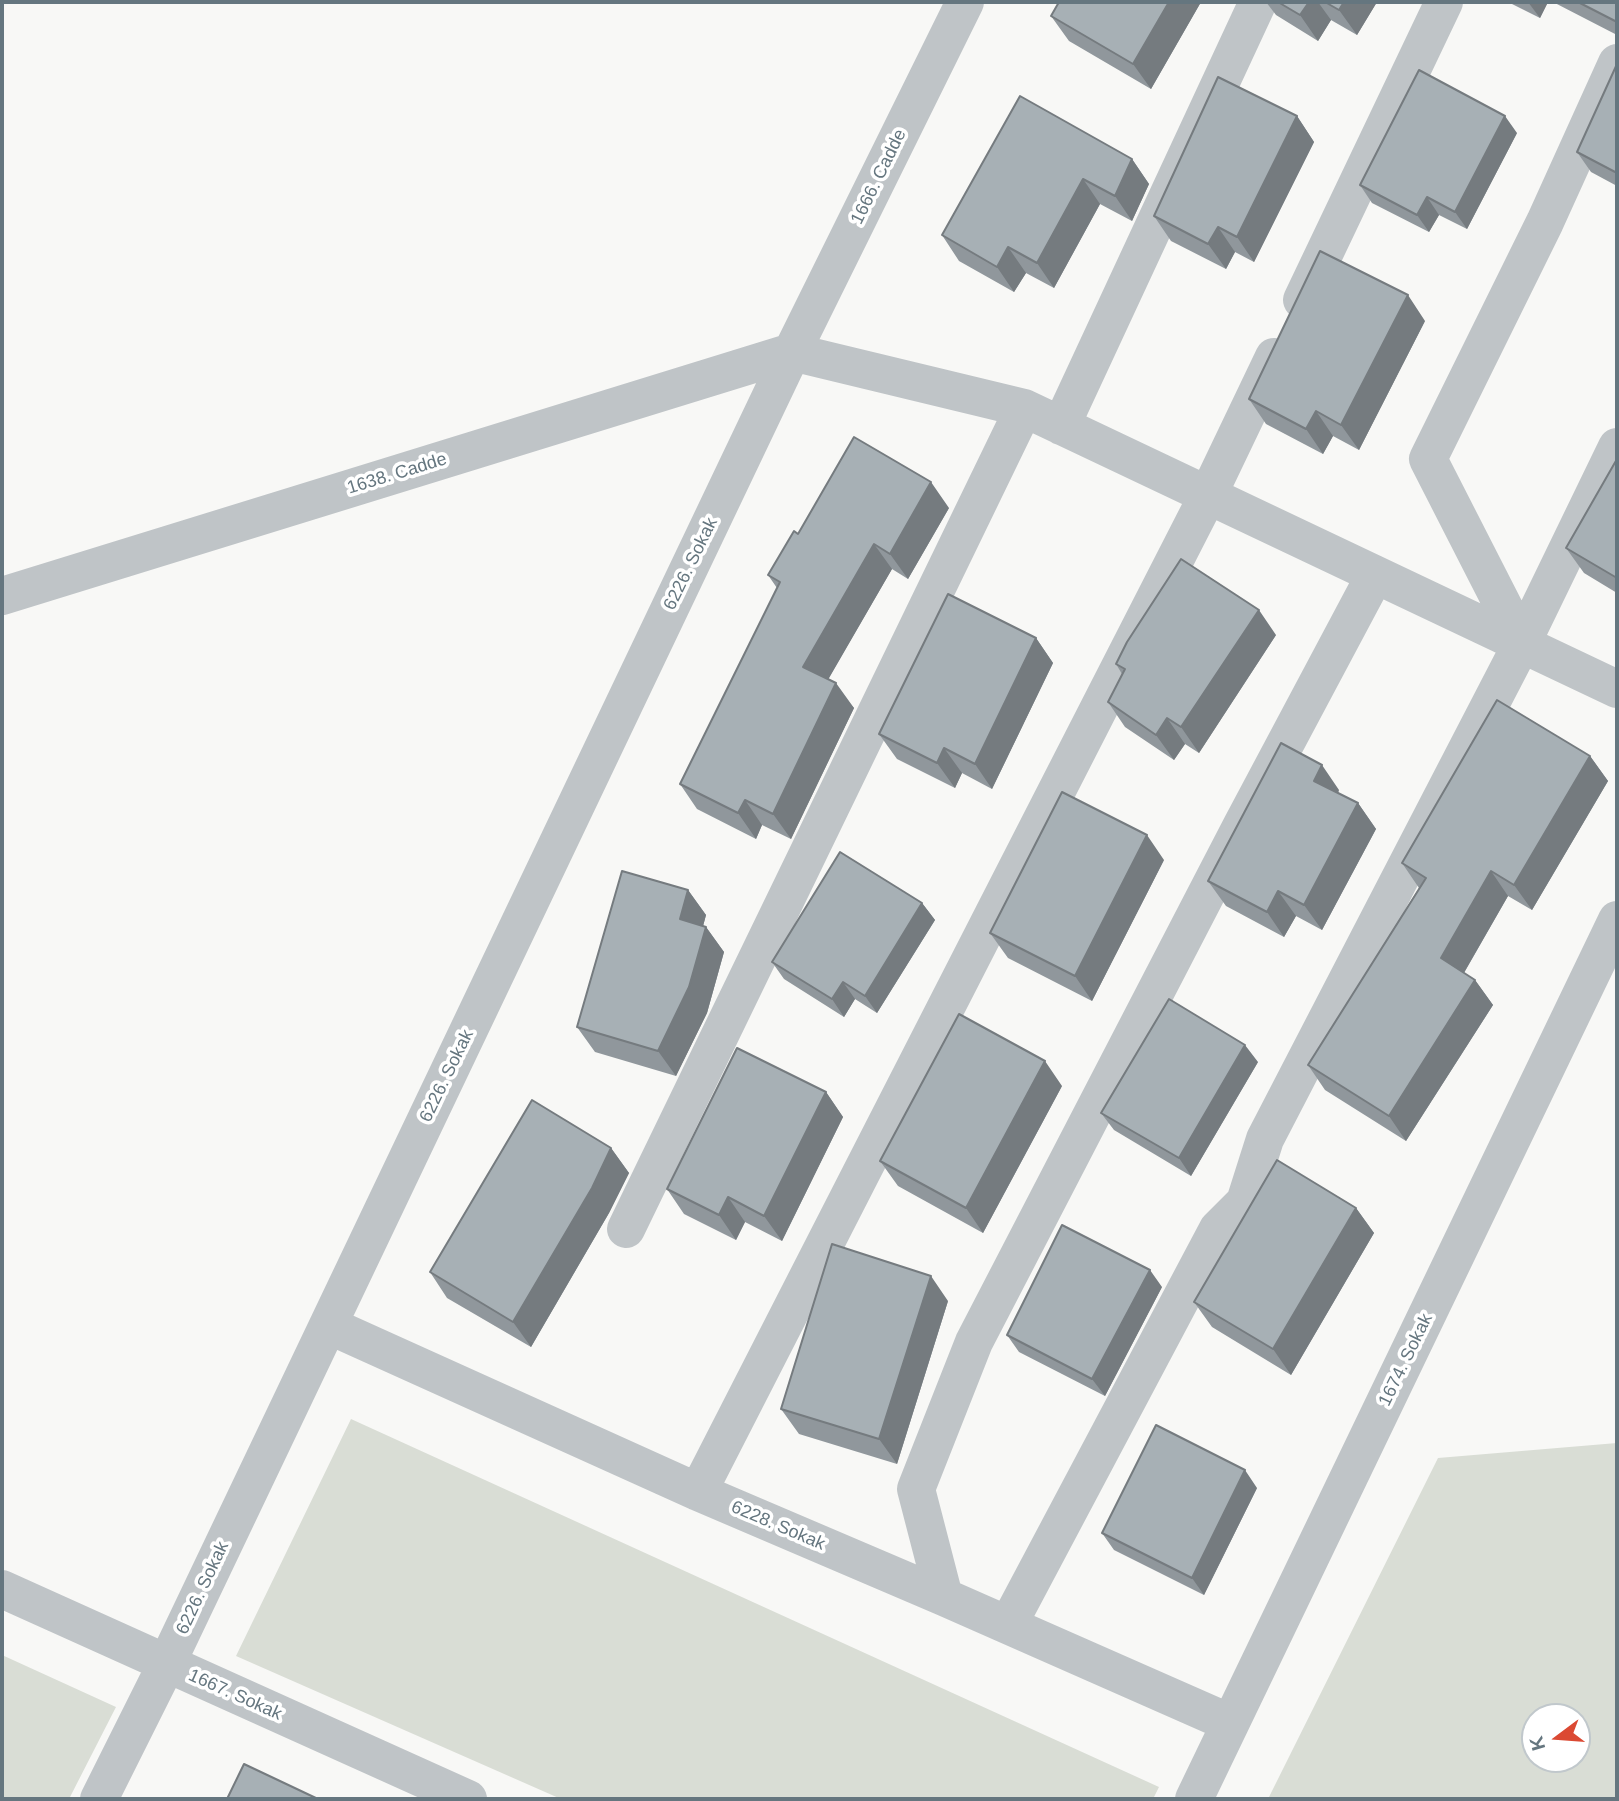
<!DOCTYPE html>
<html>
<head>
<meta charset="utf-8">
<style>
	body { margin:0 }
	#map { position:relative; width:1619px; height:1801px; overflow:hidden; background:#f8f8f6; font-family:Helvetica,sans-serif }
	canvas { display:block }
	.frame { position:absolute; inset:0; border:4px solid #65767f; pointer-events:none }
	.north { position:absolute; left:1521px; top:1703px; width:70px; height:70px; box-sizing:border-box; background:#fff; border:2px solid #c1c8cc; border-radius:50%; rotate:254deg; font-size:19px; font-weight:700; line-height:28px; text-align:center; color:#65767f }
	.north::after { content:''; display:block; margin:auto; width:24px; height:32px; background:#db4933; clip-path:polygon(50% 0,100% 100%,50% 72%,0 100%) }
</style>
</head>
<body>
<div id="map">
<canvas width="1619" height="1801"></canvas>
<div class="frame"></div>
<div class="north">K</div>
</div>
<script>
const ctx = document.querySelector('canvas').getContext('2d');
ctx.lineJoin = 'round';
function paint(path, color) { ctx.fillStyle = color; ctx.fill(path, 'evenodd'); }
function strokePath(path, color, width, dash) { ctx.strokeStyle = color; ctx.lineWidth = width; ctx.lineCap = dash ? 'butt' : 'round'; ctx.setLineDash(dash || []); ctx.stroke(path); }
function write(font, color, halo, rows, align = 'center') {
  ctx.font = font + ' Helvetica,sans-serif'; ctx.lineWidth = 7; ctx.setLineDash([]); ctx.textBaseline = 'middle'; ctx.strokeStyle = halo; ctx.fillStyle = color; for (const [text, x, y, turn = 0] of rows) {
    ctx.save(); ctx.translate(x, y); ctx.rotate((+turn || 0) * Math.PI / 180); ctx.textAlign = isNaN(turn) ? turn : align; if (halo) ctx.strokeText(text, 0, 0); ctx.fillText(text, 0, 0); ctx.restore();
  }
}
const green = new Path2D(`
	M 351,1419 L 1159,1787 L 1153,1799 L 561,1799 L 236,1656 Z
	M 1617,1443 L 1617,1799 L 1268,1799 L 1438,1458 ZM 1535,1717 L 1577,1717 L 1577,1759 L 1535,1759 Z
	M 2,1655 L 116,1707 L 69,1799 L 2,1799 Z`);
const street = new Path2D(`
	M 1302,300 L 1444,2
	M 792,352 L 1024,408 L 1617,689
	M 1061,426 L 1258,2
	M 2,596 L 792,352
	M 1522,643 L 1428,459 L 1545,222 L 1617,63
	M 626,1229 L 1024,408
	M 328,1325 L 698,1492 L 944,1597 L 1230,1723
	M 698,1492 L 1208,495 L 1274,357
	M 2,1589 L 468,1799
	M 944,1597 L 916,1489 L 974,1342 L 1242,825 L 1375,575
	M 1008,1625 L 1218,1229 L 1245,1202 L 1265,1139 L 1522,643 L 1617,447
	M 99,1799 L 166,1665 L 792,352 L 965,2
	M 1194,1799 L 1617,920`);
const wall = new Path2D(`
	M 1201,2 L 1151,89 L 1069,41 L 1051,16 Z
	M 1266,2 L 1377,2 L 1357,35 L 1331,20 L 1318,41 L 1276,15 Z
	M 1508,2 L 1548,2 L 1540,18 Z
	M 1553,2 L 1617,2 L 1617,35 Z
	M 1617,64 L 1617,186 L 1591,172 L 1577,152 Z
	M 1297,116 L 1314,142 L 1254,262 L 1235,252 L 1226,269 L 1171,241 L 1154,216 Z
	M 1517,133 L 1467,229 L 1439,215 L 1429,232 L 1372,203 L 1360,185 Z
	M 1132,159 L 1149,184 L 1132,221 L 1100,204 L 1054,288 L 1026,273 L 1014,292 L 959,261 L 942,235 Z
	M 1425,321 L 1359,450 L 1333,436 L 1323,454 L 1266,424 L 1249,399 Z
	M 1617,459 L 1617,593 L 1584,573 L 1566,548 Z
	M 949,508 L 908,579 L 892,569 L 828,679 L 854,708 L 791,839 L 762,825 L 756,839 L 697,809 L 680,784 L 777,588 L 768,575 L 798,534 Z
	M 1276,635 L 1199,753 L 1185,744 L 1174,760 L 1125,727 L 1108,702 L 1122,674 L 1116,664 Z
	M 1036,638 L 1053,663 L 992,789 L 962,773 L 955,788 L 897,759 L 879,734 Z
	M 1590,756 L 1608,781 L 1532,910 L 1508,896 L 1464,973 L 1475,980 L 1493,1005 L 1406,1141 L 1325,1090 L 1308,1065 L 1419,888 L 1402,863 Z
	M 1339,790 L 1338,793 L 1358,803 L 1376,829 L 1322,930 L 1296,916 L 1284,937 L 1226,906 L 1208,881 Z
	M 1164,860 L 1092,1001 L 1008,958 L 990,933 Z
	M 688,890 L 706,915 L 703,926 L 706,927 L 724,952 L 707,1013 L 676,1076 L 595,1052 L 577,1027 Z
	M 922,903 L 935,920 L 877,1013 L 855,999 L 844,1017 L 784,979 L 772,962 Z
	M 1258,1062 L 1191,1176 L 1114,1130 L 1101,1113 Z
	M 1062,1086 L 983,1233 L 898,1186 L 880,1161 Z
	M 826,1092 L 843,1117 L 782,1241 L 745,1222 L 736,1240 L 684,1214 L 667,1189 Z
	M 611,1148 L 629,1173 L 609,1213 L 531,1347 L 447,1298 L 430,1272 Z
	M 1356,1208 L 1374,1233 L 1291,1375 L 1212,1327 L 1194,1302 Z
	M 1162,1287 L 1105,1396 L 1019,1352 L 1007,1335 Z
	M 948,1301 L 897,1464 L 799,1434 L 781,1409 Z
	M 1257,1488 L 1204,1595 L 1114,1550 L 1102,1533 Z`);
const shadedWall = new Path2D(`
	M 1169,2 L 1201,2 L 1151,89 L 1133,64 Z
	M 1309,2 L 1318,2 L 1331,20 L 1318,41 L 1300,15 Z
	M 1344,2 L 1377,2 L 1357,35 L 1339,10 Z
	M 1528,2 L 1548,2 L 1540,18 Z
	M 1297,116 L 1314,142 L 1254,262 L 1237,237 Z
	M 1505,116 L 1517,133 L 1467,229 L 1455,212 Z
	M 1132,159 L 1149,184 L 1132,221 L 1115,196 Z
	M 1083,179 L 1100,204 L 1054,288 L 1037,263 Z
	M 1427,197 L 1439,215 L 1429,232 L 1417,215 Z
	M 1218,227 L 1235,252 L 1226,269 L 1208,244 Z
	M 1008,247 L 1026,273 L 1014,292 L 997,267 Z
	M 1408,295 L 1425,321 L 1359,450 L 1341,425 Z
	M 1316,411 L 1333,436 L 1323,454 L 1306,429 Z
	M 931,482 L 949,508 L 908,579 L 890,554 Z
	M 874,544 L 892,569 L 821,692 L 803,667 Z
	M 1259,610 L 1276,635 L 1199,753 L 1181,727 Z
	M 1036,638 L 1053,663 L 992,789 L 975,764 Z
	M 836,683 L 854,708 L 791,839 L 773,814 Z
	M 1167,718 L 1185,744 L 1174,760 L 1156,735 Z
	M 944,748 L 962,773 L 955,788 L 937,763 Z
	M 1590,756 L 1608,781 L 1532,910 L 1514,885 Z
	M 1322,765 L 1339,790 L 1332,806 L 1314,781 Z
	M 745,800 L 762,825 L 756,839 L 738,813 Z
	M 1358,803 L 1376,829 L 1322,930 L 1304,905 Z
	M 1147,835 L 1164,860 L 1092,1001 L 1075,976 Z
	M 1491,871 L 1508,896 L 1458,983 L 1441,958 Z
	M 688,890 L 706,915 L 698,945 L 680,919 Z
	M 1278,891 L 1296,916 L 1284,937 L 1267,912 Z
	M 922,903 L 935,920 L 877,1013 L 865,996 Z
	M 706,927 L 724,952 L 707,1013 L 676,1076 L 658,1051 Z
	M 1475,980 L 1493,1005 L 1406,1141 L 1389,1116 Z
	M 843,982 L 855,999 L 844,1017 L 832,999 Z
	M 1245,1045 L 1258,1062 L 1191,1176 L 1179,1158 Z
	M 1045,1061 L 1062,1086 L 983,1233 L 966,1208 Z
	M 826,1092 L 843,1117 L 782,1241 L 764,1216 Z
	M 611,1148 L 629,1173 L 609,1213 L 531,1347 L 513,1322 Z
	M 728,1197 L 745,1222 L 736,1240 L 719,1215 Z
	M 1356,1208 L 1374,1233 L 1291,1375 L 1273,1349 Z
	M 1150,1270 L 1162,1287 L 1105,1396 L 1092,1379 Z
	M 931,1276 L 948,1301 L 897,1464 L 879,1439 Z
	M 1245,1470 L 1257,1488 L 1204,1595 L 1192,1578 Z`);
const building = new Path2D(`
	M 1059,2 L 1169,2 L 1133,64 L 1051,16 Z
	M 1278,2 L 1309,2 L 1300,15 Z
	M 1325,2 L 1344,2 L 1339,10 Z
	M 1578,2 L 1617,2 L 1617,22 Z
	M 1617,64 L 1617,173 L 1577,152 Z
	M 1419,70 L 1505,116 L 1455,212 L 1427,197 L 1417,215 L 1360,185 Z
	M 1218,77 L 1297,116 L 1237,237 L 1218,227 L 1208,244 L 1154,216 Z
	M 1020,96 L 1132,159 L 1115,196 L 1083,179 L 1037,263 L 1008,247 L 997,267 L 942,235 Z
	M 1320,251 L 1408,295 L 1341,425 L 1316,411 L 1306,429 L 1249,399 Z
	M 854,437 L 931,482 L 890,554 L 874,544 L 803,667 L 836,683 L 773,814 L 745,800 L 738,813 L 680,784 L 780,582 L 768,575 L 794,531 L 798,534 Z
	M 1617,459 L 1617,578 L 1566,548 Z
	M 1181,559 L 1259,610 L 1181,727 L 1167,718 L 1156,735 L 1108,702 L 1125,669 L 1116,664 L 1127,642 Z
	M 948,594 L 1036,638 L 975,764 L 944,748 L 937,763 L 879,734 Z
	M 1497,700 L 1590,756 L 1514,885 L 1491,871 L 1441,958 L 1475,980 L 1389,1116 L 1308,1065 L 1426,878 L 1402,863 Z
	M 1281,743 L 1322,765 L 1314,781 L 1358,803 L 1304,905 L 1278,891 L 1267,912 L 1208,881 Z
	M 1062,792 L 1147,835 L 1075,976 L 990,933 Z
	M 840,852 L 922,903 L 865,996 L 843,982 L 832,999 L 772,962 Z
	M 622,871 L 688,890 L 680,919 L 706,927 L 689,987 L 658,1051 L 577,1027 Z
	M 1169,999 L 1245,1045 L 1179,1158 L 1101,1113 Z
	M 959,1014 L 1045,1061 L 966,1208 L 880,1161 Z
	M 737,1048 L 826,1092 L 764,1216 L 728,1197 L 719,1215 L 667,1189 Z
	M 532,1100 L 611,1148 L 592,1188 L 513,1322 L 430,1272 Z
	M 1277,1160 L 1356,1208 L 1273,1349 L 1194,1302 Z
	M 1062,1225 L 1150,1270 L 1092,1379 L 1007,1335 Z
	M 832,1244 L 931,1276 L 879,1439 L 781,1409 Z
	M 1156,1425 L 1245,1470 L 1192,1578 L 1102,1533 Z
	M 244,1764 L 318,1799 L 227,1799 Z`);
const streetNames = [
	["1666. Cadde",879,177,-64],
	["1638. Cadde",397,474,-17],
	["6226. Sokak",691,564,-64],
	["6226. Sokak",447,1076,-64],
	["1674. Sokak",1406,1360,-64],
	["6228. Sokak",778,1526,23],
	["6226. Sokak",203,1588,-65],
	["1667. Sokak",235,1695,24]
];
paint(green, '#d9ddd5');
strokePath(street, '#bfc4c7', 38);
paint(wall, '#90979c');
paint(shadedWall, '#757b7f');
paint(building, '#a7b0b5');
strokePath(building, '#757b7f', 2);
write('18px', '#65767f', '#fff', streetNames);
</script>
</body>
</html>
